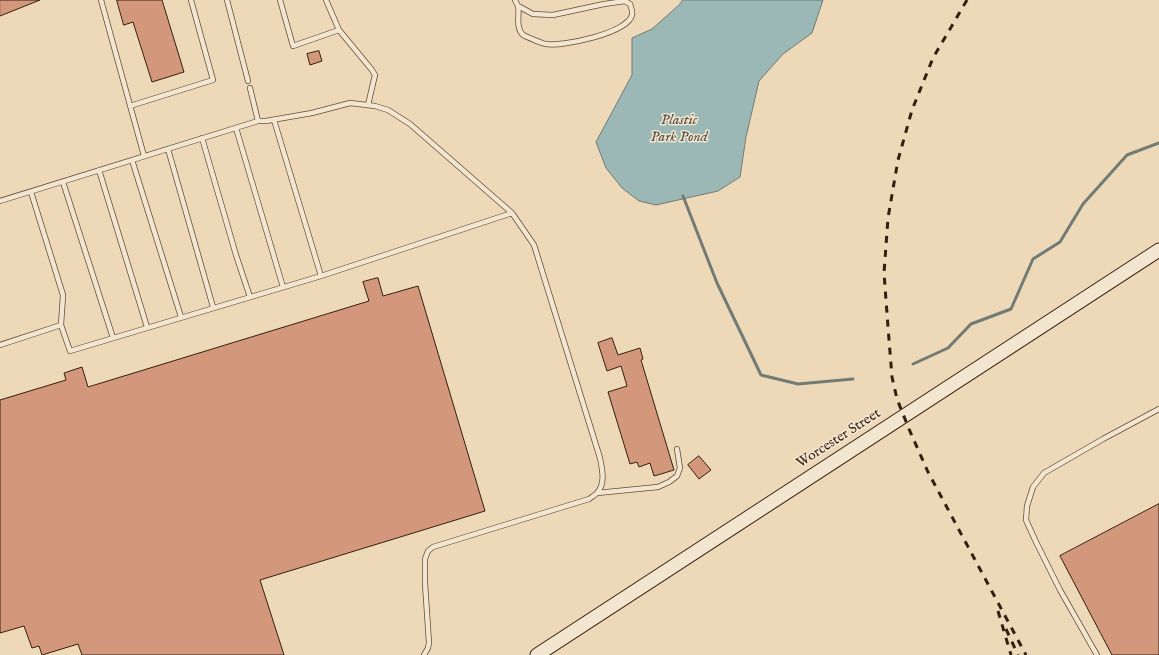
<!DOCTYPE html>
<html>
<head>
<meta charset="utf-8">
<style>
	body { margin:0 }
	canvas { display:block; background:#edd8b7 }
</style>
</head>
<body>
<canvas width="1159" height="655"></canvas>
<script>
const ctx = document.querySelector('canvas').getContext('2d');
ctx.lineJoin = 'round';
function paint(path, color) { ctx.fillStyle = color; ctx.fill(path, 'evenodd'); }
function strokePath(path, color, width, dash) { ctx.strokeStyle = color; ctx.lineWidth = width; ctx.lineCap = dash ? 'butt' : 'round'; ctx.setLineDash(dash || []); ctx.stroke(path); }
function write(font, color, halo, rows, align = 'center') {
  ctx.font = font + ' "IM FELL English",serif'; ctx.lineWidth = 3; ctx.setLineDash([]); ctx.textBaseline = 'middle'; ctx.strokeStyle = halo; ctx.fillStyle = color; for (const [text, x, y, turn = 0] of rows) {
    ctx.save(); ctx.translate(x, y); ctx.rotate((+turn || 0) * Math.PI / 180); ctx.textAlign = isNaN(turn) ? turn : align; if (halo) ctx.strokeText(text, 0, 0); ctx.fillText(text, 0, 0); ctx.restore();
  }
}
const water = new Path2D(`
	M 683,0 L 823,0 L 812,33 L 783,54 L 759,81 L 746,137 L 740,177 L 718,191 L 656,205 L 639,201 L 622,188 L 606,168 L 596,142 L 632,75 L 632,38 L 652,29 L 679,5 Z`);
const stream = new Path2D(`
	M 683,196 L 717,283 L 761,375 L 798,384 L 853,379
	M 913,364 L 948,348 L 971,324 L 1011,309 L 1033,259 L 1060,242 L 1083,204 L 1127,155 L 1159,143`);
const building = new Path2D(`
	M 0,0 L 40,0 L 0,16 Z
	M 117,0 L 162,0 L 184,72 L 152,82 L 133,22 L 124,25 Z
	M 319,51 L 322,61 L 310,65 L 307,54 Z
	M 378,278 L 383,296 L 418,286 L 485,511 L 260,580 L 284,655 L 82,655 L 78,644 L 42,655 L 39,646 L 32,648 L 24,626 L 0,633 L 0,400 L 66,380 L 64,373 L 82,367 L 88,387 L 369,301 L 363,282 Z
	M 612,338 L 618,355 L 640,348 L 643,359 L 641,360 L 674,470 L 654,476 L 650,463 L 639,467 L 637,462 L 630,464 L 608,392 L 627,386 L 621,366 L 607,371 L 598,343 Z
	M 699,456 L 711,470 L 699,479 L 688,465 Z
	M 1159,504 L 1159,655 L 1112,655 L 1060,556 Z`);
const lane = new Path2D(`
	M 101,0 L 144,156
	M 227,0 L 248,81
	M 280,0 L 293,46 L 339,30
	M 326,0 L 339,30 L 372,70 L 375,75 L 368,105
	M 515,0 C 516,2 517,4 518,6 C 520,14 515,27 523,35 C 525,36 543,44 546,44 C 562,47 628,33 632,15 C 633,12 631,7 630,4 L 625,1 L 604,4 L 553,15 L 533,14 L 518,6
	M 250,88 L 258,121 L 266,121 L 312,113 L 350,103 L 375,106 L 388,110 L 410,124 L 512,213 L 534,245 L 600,458 C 602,469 606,483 597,493 C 595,495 592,497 589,499 L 433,547 L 428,551 L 425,559 L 425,583 L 429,643 L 428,648 L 424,655
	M 130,106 L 213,80 L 191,0
	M 236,128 L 283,287
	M 202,138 L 236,255 L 250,297
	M 168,149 L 213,307
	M 132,160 L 181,317
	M 99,170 L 147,327
	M 63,182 L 113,338
	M 31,192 L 63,295 L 61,325
	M 0,201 L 258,121
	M 321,276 L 512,213
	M 0,345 L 61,325 L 70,351 L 321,276 L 274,120
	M 597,493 L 658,487 L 669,482 L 677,476 L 680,468 L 677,449
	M 1097,655 L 1060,590 L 1036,542 L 1026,520 L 1027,506 L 1033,487 L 1044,473 L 1103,439 L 1159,409`);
const secondary = new Path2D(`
	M 537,655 L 1159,250`);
const rail = new Path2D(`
	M 967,0 L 933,58 L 912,110 L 898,160 L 888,218 L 884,273 L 888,327 L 892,377 L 897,399 L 909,429 L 928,472 L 1026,655
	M 998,611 L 1011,655
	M 1006,629 L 1018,655`);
const streetNames = [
	["Worcester Street",839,439,-33]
];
const waterNames = [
	["Plastic",679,121],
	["Park Pond",679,138]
];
paint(water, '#9bb8b6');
strokePath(water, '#727b74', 1);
strokePath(stream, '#727b74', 3);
paint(building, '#d3977c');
strokePath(building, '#351f11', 1);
strokePath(lane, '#634d3a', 6);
strokePath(secondary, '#351f11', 15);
strokePath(lane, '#f3e6d0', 4.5);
strokePath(secondary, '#f3e6d0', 13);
strokePath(rail, '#351f11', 3, [7, 7]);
write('14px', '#351f11', '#f3e6d0', streetNames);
write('italic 15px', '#544d43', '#f3e6d0', waterNames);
</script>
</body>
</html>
